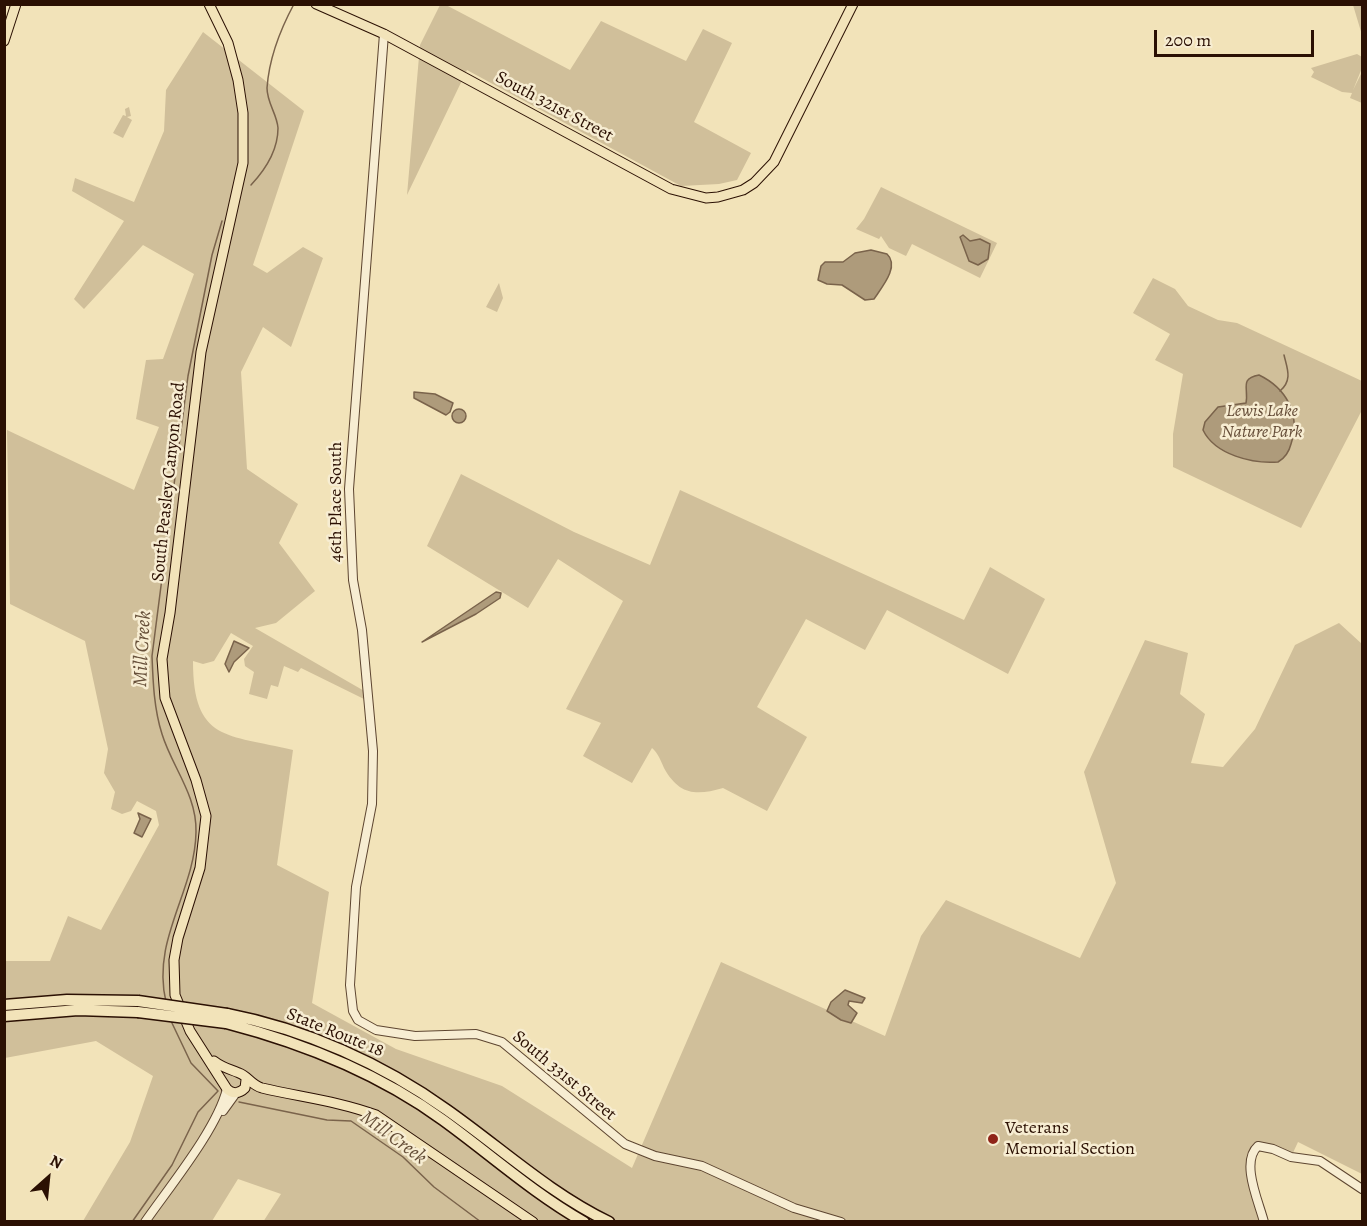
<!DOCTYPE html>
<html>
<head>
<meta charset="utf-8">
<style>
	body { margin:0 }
	#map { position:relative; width:1367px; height:1226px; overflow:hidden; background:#f2e3b9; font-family:Alegreya,serif }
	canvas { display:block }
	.frame { position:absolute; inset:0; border:6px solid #2b1003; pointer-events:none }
	.north { position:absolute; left:18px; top:1148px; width:60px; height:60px; -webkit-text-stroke:4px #f7edd2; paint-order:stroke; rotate:27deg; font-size:16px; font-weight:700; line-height:24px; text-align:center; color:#2b1003 }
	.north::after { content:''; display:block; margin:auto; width:21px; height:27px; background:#2b1003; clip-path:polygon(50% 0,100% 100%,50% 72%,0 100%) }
	.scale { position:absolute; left:1154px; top:30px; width:160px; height:27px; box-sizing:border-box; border:3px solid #2b1003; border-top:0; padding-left:8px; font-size:18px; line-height:21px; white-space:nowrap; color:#2b1003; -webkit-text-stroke:4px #f7edd2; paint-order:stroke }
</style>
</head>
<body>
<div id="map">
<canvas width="1367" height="1226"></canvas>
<div class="frame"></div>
<div class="north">N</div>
<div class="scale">200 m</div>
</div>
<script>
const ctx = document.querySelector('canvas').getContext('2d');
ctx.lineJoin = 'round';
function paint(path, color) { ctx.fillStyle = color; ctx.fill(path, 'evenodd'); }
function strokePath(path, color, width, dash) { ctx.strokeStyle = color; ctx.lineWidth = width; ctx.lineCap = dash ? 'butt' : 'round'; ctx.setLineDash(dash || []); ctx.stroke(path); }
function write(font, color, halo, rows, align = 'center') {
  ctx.font = font + ' Alegreya,serif'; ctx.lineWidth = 5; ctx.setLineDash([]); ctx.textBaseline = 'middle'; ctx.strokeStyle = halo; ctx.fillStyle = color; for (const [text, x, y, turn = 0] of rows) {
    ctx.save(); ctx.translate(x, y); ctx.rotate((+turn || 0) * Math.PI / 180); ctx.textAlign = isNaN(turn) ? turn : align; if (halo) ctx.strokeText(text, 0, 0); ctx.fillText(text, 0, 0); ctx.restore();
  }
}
const green = new Path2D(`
	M 440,5 L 446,5 L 570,70 L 601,21 L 686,61 L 703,29 L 732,43 L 694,122 L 751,153 L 737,180 L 719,184 L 681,186 L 467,70 L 407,195 L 420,45 Z
	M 1353,5 L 1362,5 L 1362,35 Z
	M 203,32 L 304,111 L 253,265 L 267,273 L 303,247 L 323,258 L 291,347 L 263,327 L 241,372 L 247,469 L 298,504 L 279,543 L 315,591 L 276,623 L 255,628 L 366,692 L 364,699 L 301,668 L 298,672 L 284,666 L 278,687 L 271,685 L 267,699 L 249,694 L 254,672 L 245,666 L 244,659 L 253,646 L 231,633 L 214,661 L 203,664 L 193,661 C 193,742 227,734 293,750 L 277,865 L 329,892 L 312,1003 L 396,1049 L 502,1086 L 632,1168 L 721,962 L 885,1036 L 921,936 L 946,900 L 1080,958 L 1116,883 L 1084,772 L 1145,640 L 1188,653 L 1180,694 L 1205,714 L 1191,763 L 1223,767 L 1255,729 L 1295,645 L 1339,623 L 1362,644 L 1362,1174 L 1298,1142 L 1291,1157 L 1264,1146 L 1250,1159 L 1264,1221 L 263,1222 L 281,1194 L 238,1179 L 212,1221 L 83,1221 L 130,1142 L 153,1076 L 96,1041 L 5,1058 L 5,961 L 50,961 L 68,916 L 101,930 L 159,825 L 156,811 L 137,801 L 131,811 L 122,814 L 111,809 L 115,792 L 104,773 L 108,749 L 85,641 L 10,604 L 7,430 L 134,490 L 159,427 L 136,419 L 146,360 L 163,359 L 194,274 L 143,245 L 84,309 L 74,299 L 124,221 L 72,191 L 75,178 L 134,202 L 164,131 L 166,90 Z
	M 1357,54 L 1362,57 L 1362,68 L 1353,90 L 1362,72 L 1362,103 L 1350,98 L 1352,93 L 1342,92 L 1311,77 L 1314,72 L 1311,68 Z
	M 129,107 L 131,116 L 127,117 L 132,120 L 123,138 L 113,133 L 123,115 L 126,116 L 125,109 Z
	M 881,187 L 997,243 L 980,278 L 912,244 L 906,256 L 889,248 L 881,236 L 879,239 L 856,229 L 864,219 Z
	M 1153,278 L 1175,289 L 1188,306 L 1218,320 L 1237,323 L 1362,381 L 1362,410 L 1301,528 L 1173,467 L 1173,434 L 1183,374 L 1155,360 L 1170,334 L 1133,313 Z
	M 499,283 L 503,298 L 497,312 L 486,307 Z
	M 461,474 L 574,532 L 650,565 L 680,490 L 964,620 L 990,567 L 1045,599 L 1008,674 L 887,610 L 865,650 L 806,619 L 757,707 L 807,737 L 767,811 L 723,788 C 696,796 679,795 664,768 C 661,761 658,753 652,748 L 632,783 L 583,756 L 601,723 L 566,709 L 623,601 L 558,559 L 528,608 L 427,546 Z`);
const water = new Path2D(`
	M 963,235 L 970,241 L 980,239 L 990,244 L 988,259 L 978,265 L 969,261 L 960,237 Z
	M 871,250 L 887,254 C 900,266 882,287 874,299 L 865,300 L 842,285 L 827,284 L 818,280 L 821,266 L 825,262 L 843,262 L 855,253 Z
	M 1259,375 C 1286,388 1301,414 1291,444 C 1289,452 1285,458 1278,462 C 1253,464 1215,455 1203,430 L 1205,422 L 1218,407 L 1246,403 C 1249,388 1239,379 1259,375 Z
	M 414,392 L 435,394 L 453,403 L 450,412 L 446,415 L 414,398 Z
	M452 416a7 7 0 1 1 14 0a7 7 0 1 1-14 0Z
	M 496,592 L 501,593 L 500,598 L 476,614 L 422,642 Z
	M 234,641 L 249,648 L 234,662 L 229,672 L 225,664 Z
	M 138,813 L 151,819 L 142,837 L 134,833 L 140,819 Z
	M 845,990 L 865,998 L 862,1003 L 849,1001 L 848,1005 L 857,1013 L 851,1023 L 841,1020 L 827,1011 L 831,1002 Z`);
const stream = new Path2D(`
	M 251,185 C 266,169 278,151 278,128 C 277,114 267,103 267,88 C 269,59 280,30 294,4
	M 1280,391 C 1293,380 1287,368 1284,355
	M 166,1002 C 151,939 195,892 196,832 C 197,795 172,767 162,734 C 154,709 153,682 152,656 L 188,376 L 212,255 L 222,221
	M 239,1102 L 327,1120 L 351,1121 L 403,1157 L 434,1187 L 481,1222
	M 132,1222 L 172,1165 L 198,1112 L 218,1091 L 191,1063 L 171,1021`);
const minor = new Path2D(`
	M 384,34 L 349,489 L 353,580 L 362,630 L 373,751 L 372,804 L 356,887 L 350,985 L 353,1011 L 358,1020 L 376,1030 L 415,1036 L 476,1034 L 502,1042 L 625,1144 L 655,1156 L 702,1166 L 794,1208 L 841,1222
	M 223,1111 L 236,1093
	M 145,1222 C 170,1186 217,1129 227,1089
	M 1264,1222 C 1259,1202 1240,1162 1258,1146 L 1273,1149 L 1291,1157 L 1320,1161 L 1362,1189`);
const major = new Path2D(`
	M 209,4 L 228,43 L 238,80 L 243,113 L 243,163 L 201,352 L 170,613 L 162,659 L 165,698 L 196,780 L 206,816 L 200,868 L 178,938 L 174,960 L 175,995 L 190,1031 L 227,1089 C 232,1094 239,1094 245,1088 L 246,1080
	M 316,4 L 384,34 L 671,189 L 706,198 L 718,197 L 743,190 L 754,183 L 774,162 L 853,4
	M 4,41 L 16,4
	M 214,1061 C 223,1068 230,1069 239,1073 C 248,1076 251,1085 262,1088 C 300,1097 338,1101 376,1115 L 533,1222`);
const highway = new Path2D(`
	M 4,1005 L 67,1000 L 138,1001
	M 227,1014 C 305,1029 383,1064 447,1110 C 501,1148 549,1193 609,1222
	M 4,1016 L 78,1010 L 138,1012
	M 226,1023 C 303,1043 377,1072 443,1120 C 490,1154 533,1193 584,1222`);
const highwayBridge = new Path2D(`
	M 138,1001 L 227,1014
	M 138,1012 L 226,1023`);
const markers = [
	[993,1139,6,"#8f2418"]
];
const streetNames = [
	["South 321st Street",554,107,28],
	["South Peasley Canyon Road",169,482,-84],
	["46th Place South",337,502,-90],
	["State Route 18",335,1033,22],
	["South 331st Street",564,1076,40]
];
const parkNames = [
	["Lewis Lake",1262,412],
	["Nature Park",1262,433]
];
const poiNames = [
	["Veterans",1005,1129],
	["Memorial Section",1005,1150]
];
const waterNames = [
	["Mill Creek",143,649,-87],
	["Mill Creek",393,1138,36]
];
paint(green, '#d0bf9a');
paint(water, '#ae9b7b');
strokePath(water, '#7a634b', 1.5);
strokePath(stream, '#7a634b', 1.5);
strokePath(minor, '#5d4530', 10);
strokePath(major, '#2b1003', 11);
strokePath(highway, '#2b1003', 13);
strokePath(minor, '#f7edd2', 8);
strokePath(major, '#f2e3b9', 9);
strokePath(highway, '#f2e3b9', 10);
strokePath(highwayBridge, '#2b1003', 13, []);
strokePath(highwayBridge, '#f2e3b9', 10);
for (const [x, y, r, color] of markers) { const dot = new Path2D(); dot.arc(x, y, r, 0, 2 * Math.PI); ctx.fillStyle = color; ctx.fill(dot); strokePath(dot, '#f7edd2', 2); }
write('18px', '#2b1003', '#f7edd2', streetNames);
write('italic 18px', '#654d38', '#f7edd2', parkNames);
write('18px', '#2b1003', '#f7edd2', poiNames, 'left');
write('italic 20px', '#664f39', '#f7edd2', waterNames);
</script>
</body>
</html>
